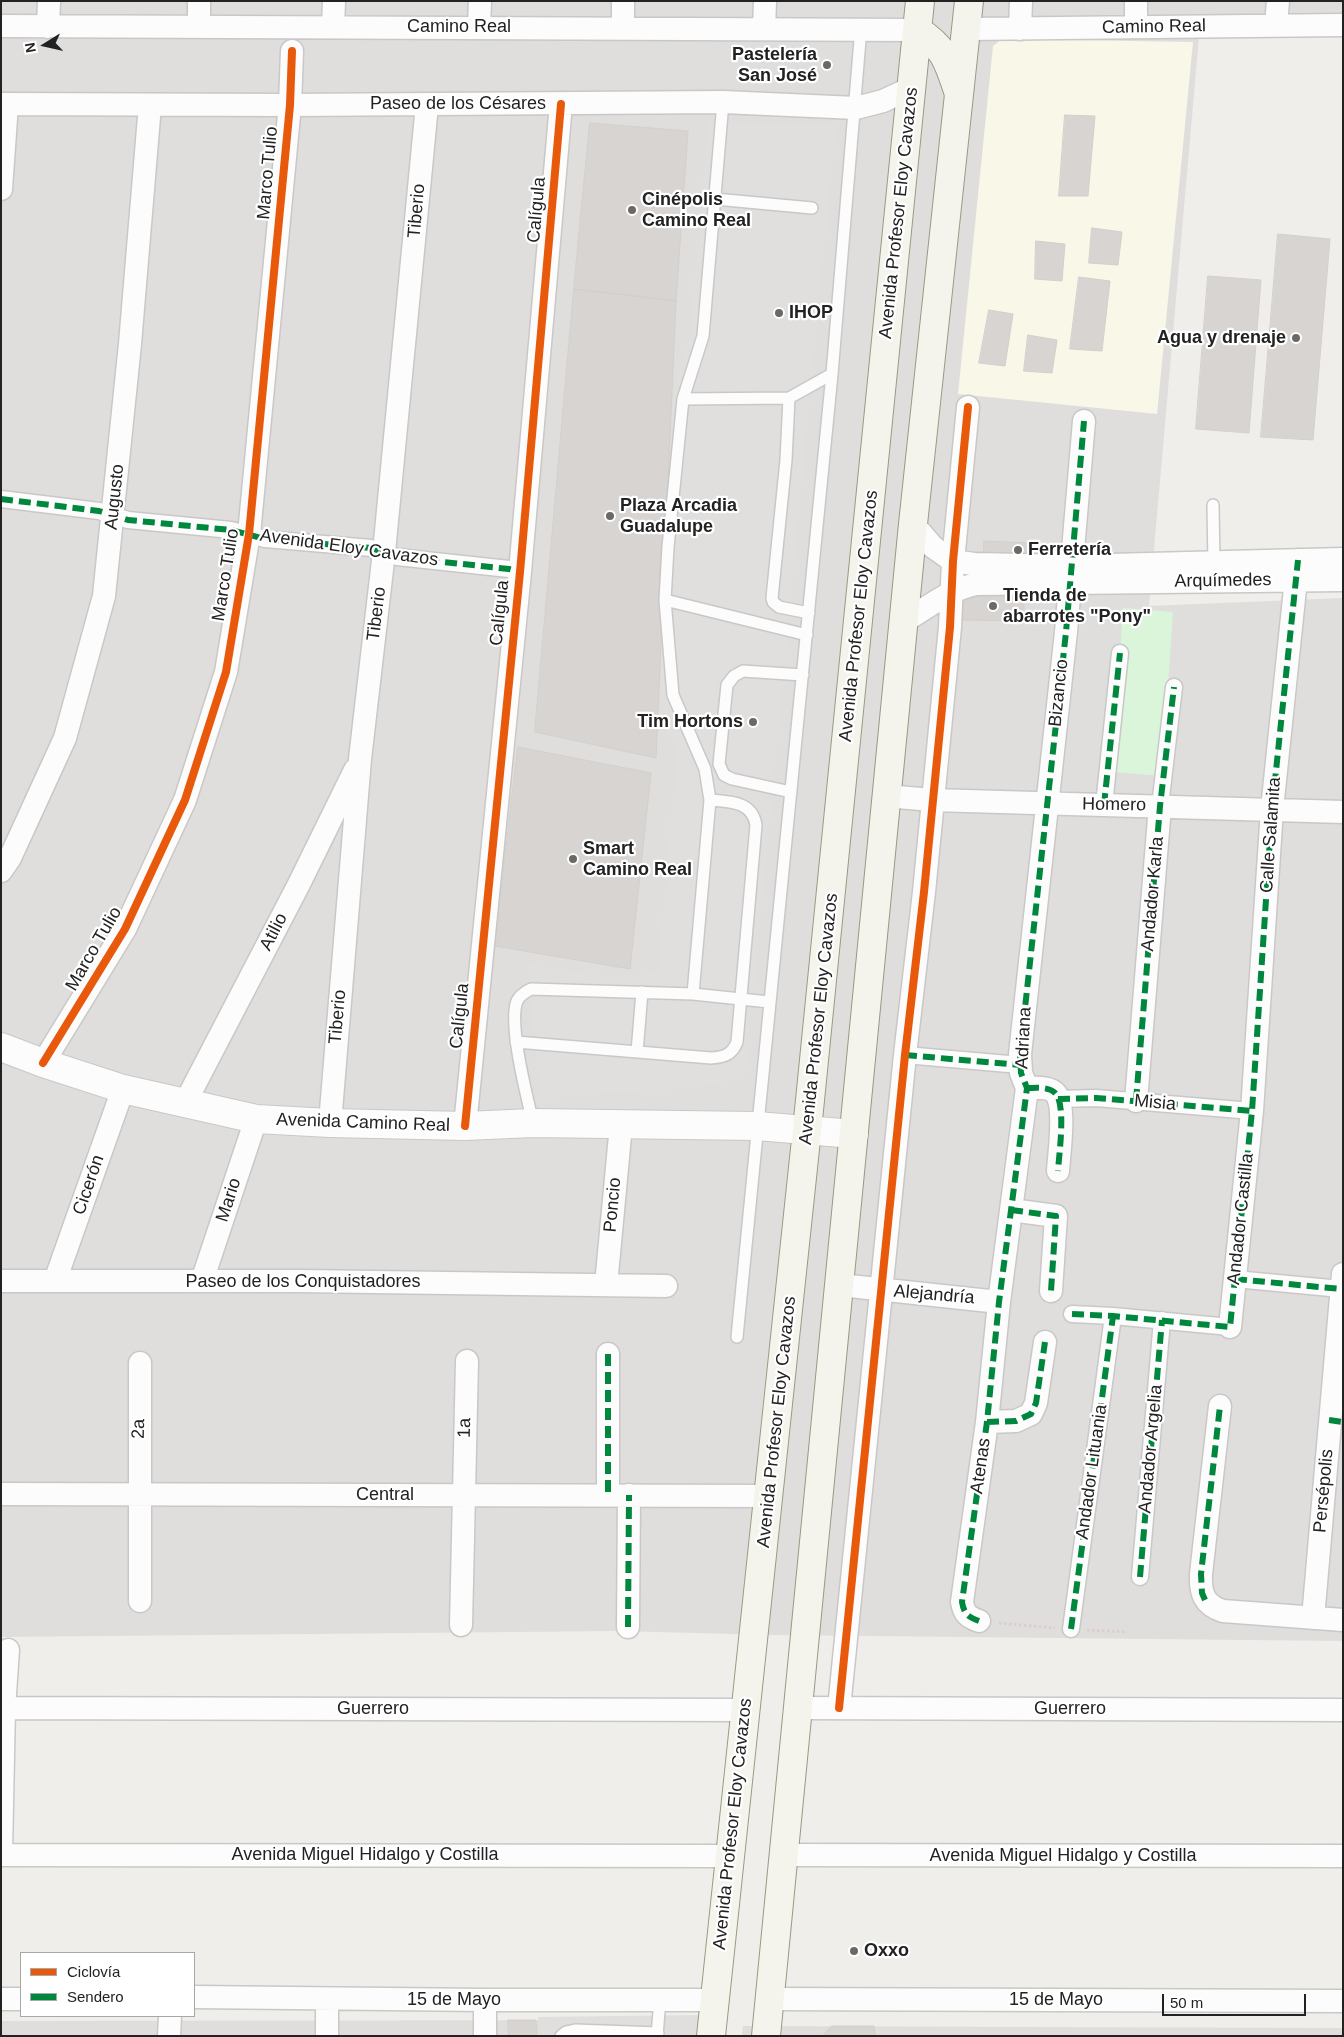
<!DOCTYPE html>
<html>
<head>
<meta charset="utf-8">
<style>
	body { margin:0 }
	#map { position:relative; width:1344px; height:2037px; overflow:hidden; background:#f0eeeb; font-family:Arial,sans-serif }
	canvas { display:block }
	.frame { position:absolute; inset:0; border:2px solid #222; pointer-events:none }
	.legend { position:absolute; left:20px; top:1952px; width:175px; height:65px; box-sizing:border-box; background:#fff; border:1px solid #a7a7a7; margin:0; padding:6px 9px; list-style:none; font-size:15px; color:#222 }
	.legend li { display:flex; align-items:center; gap:10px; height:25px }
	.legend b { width:25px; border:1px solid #a7a7a7 }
	.north { position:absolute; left:20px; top:20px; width:50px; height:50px; -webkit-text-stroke:4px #fff; paint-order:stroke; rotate:260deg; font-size:14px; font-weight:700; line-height:20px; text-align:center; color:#222 }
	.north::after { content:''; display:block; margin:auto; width:18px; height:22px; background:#222; clip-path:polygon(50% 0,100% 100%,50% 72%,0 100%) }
	.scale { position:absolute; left:1162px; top:1994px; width:144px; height:22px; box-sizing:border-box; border:2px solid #222; border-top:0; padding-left:6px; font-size:15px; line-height:18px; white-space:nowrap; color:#222; -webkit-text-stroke:4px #fff; paint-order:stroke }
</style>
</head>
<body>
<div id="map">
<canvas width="1344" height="2037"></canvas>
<div class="frame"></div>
<ul class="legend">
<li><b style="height:6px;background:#e8590c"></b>Ciclovía</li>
<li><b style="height:6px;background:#00873e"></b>Sendero</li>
</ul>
<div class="north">N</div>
<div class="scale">50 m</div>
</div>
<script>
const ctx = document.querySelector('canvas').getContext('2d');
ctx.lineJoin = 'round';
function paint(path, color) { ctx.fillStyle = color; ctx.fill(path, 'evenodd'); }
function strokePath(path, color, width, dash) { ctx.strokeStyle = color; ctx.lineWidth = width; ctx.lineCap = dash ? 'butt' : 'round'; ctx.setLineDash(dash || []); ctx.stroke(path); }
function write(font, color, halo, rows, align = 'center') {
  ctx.font = font + ' Arial,sans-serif'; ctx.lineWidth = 4.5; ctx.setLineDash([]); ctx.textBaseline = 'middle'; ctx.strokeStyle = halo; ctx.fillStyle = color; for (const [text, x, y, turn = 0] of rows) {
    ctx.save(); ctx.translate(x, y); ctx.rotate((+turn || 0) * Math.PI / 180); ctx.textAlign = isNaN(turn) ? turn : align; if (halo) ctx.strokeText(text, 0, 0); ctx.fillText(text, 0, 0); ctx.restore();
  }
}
const residential = new Path2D(`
	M 1,1 L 1343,1 L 1343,37 L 1199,37 L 1149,606 L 1343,598 L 1343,1641 L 775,1635 L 617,1631 L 1,1637 Z
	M 687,2020 L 685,2036 L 1,2036 L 1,2021 Z
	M 743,2026 L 1343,2028 L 1343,2036 L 742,2036 Z`);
const education = new Path2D(`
	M 1002,39 L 1193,42 L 1157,414 L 958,394 L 993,46 Z`);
const park = new Path2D(`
	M 1123,608 L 1173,612 L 1162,776 L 1112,772 Z`);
const parking = new Path2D(`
	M 708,122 L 836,125 L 746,1065 L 742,1073 L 733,1080 L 708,1086 L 540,1098 L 527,964 L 609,977 L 634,978 L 645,975 L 658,969 L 677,756 L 665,719 L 660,678 L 673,398 L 691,330 Z
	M 701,2015 L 699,2036 L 539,2036 L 538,2017 Z`);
const building = new Path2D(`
	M 1065,115 L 1095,116 L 1088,196 L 1059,196 Z
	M 590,123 L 688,131 L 676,301 L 574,289 Z
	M 1092,228 L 1122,232 L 1118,265 L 1089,263 Z
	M 1278,234 L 1330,239 L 1313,440 L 1261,437 Z
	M 1036,241 L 1065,244 L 1062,281 L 1035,279 Z
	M 1208,276 L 1261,280 L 1249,433 L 1196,429 Z
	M 1079,277 L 1110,281 L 1102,351 L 1070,349 Z
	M 574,289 L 676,301 L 656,758 L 535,732 Z
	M 989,310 L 1013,314 L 1005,366 L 979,363 Z
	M 1028,335 L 1057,340 L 1052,373 L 1024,371 Z
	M 984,541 L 1053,544 L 1052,560 L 984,556 Z
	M 963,592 L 1024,593 L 1024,621 L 962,620 Z
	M 518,747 L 651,773 L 630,969 L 495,946 Z
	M 508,2020 L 536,2020 L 537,2036 L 509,2036 Z
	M 832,2026 L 874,2026 L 875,2036 L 823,2036 Z`);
const path = new Path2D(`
	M 999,1623 L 1055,1628
	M 1087,1630 L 1127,1632`);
const service = new Path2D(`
	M 715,199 L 812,208
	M 789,398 L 786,460 L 772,598 L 773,602 L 779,607 L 809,613
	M 683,399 L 789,398 L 832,374
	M 1213,505 L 1214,565
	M 665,600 L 807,635
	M 791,792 L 732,779 L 724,775 L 719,764 L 727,685 L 734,676 L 743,671 L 803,675
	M 693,994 L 710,800 L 705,769 L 673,695 L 665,600 L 668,547 L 683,399 L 703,336 L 723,102
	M 516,1042 L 711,1058 C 724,1057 732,1055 737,1042 L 756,825 C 752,801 730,802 710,800
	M 637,1052 L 642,992
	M 533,1123 C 527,1097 508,1024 517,1001 C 520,995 525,992 531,989 L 693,994 L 769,1002
	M 737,1337 L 832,374 L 861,28
	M 561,2036 L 566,2032 L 575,2030 L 658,2033
	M 657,2036 L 660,1999`);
const pedestrian = new Path2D(`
	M 1,499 L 99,511 L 128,520 L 231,530 L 265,539 L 371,548 L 397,557 L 509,569 L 520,572
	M 1104,805 L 1120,653
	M 1160,806 L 1174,687
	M 905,1055 L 1020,1065
	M 1058,1099 L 1096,1098 L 1252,1111
	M 1235,1279 L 1341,1289
	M 1072,1314 L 1113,1316 L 1230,1327
	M 1140,1577 L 1162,1320
	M 1071,1629 L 1113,1316`);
const minor = new Path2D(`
	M 623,1 L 623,27
	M 1276,25 L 1278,1
	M 1,26 L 917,30
	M 199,26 L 199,1
	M 48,27 L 49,1
	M 333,27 L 334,1
	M 479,27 L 480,1
	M 1136,27 L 1136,1
	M 764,28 L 765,1
	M 966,29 L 1343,25
	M 1020,29 L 1021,1
	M 1,104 L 290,105 L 723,102 L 856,108 L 883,101 L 911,88
	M 1,189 L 7,104
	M 913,524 L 933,547 L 953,561 L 974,564 L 1072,566 L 1343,559
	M 904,621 C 928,608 949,589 977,584 L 1343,580
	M 886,796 L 932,800 L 1343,812
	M 1,871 L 10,858 L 65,738 L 104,596 L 130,344 L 150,105
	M 43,1063 L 125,929 L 185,800 L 226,672 L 249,534 L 290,105 L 292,51
	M 1027,1088 C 1035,1088 1050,1086 1056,1094 C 1066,1107 1059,1154 1058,1171
	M 1136,1101 L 1160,806
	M 185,1103 L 299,884 L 355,770
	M 330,1123 L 360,759 L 384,552 L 427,105
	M 465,1126 L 520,572 L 561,104
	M 1011,1210 L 1056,1216 L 1051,1291
	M 1,1281 L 300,1281 L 666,1286
	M 55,1281 L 123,1089
	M 202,1281 L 256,1119
	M 606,1285 L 621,1125
	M 840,1285 L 999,1302
	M 1230,1327 L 1252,1111 L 1272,809 L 1298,560
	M 608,1354 L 608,1495
	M 1220,1406 L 1201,1574 C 1200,1593 1204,1605 1223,1611 L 1343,1620
	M 987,1422 L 1016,1421 L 1031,1414 L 1036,1403 L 1045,1342
	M 1,1494 L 769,1496
	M 140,1601 L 140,1363
	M 1313,1618 L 1343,1274
	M 979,1621 C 968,1617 964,1614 962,1602 L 987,1422 L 999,1302 L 1027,1088 L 1021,1073 L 1020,1054 L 1066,632 L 1084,421
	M 461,1625 L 467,1361
	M 628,1627 L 629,1495
	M 1,1708 L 744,1710
	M 797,1708 L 1343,1710
	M 839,1708 L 905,1055 L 924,892 L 950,627 L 953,561 L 968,407
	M 1,1853 L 4,1708 L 8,1650
	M 1,1855 L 729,1856
	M 783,1855 L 1343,1856
	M 194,1997 L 485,2000 L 715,2000
	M 1,1999 L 21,1999
	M 769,1999 L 1343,2001
	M 169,2036 L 170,2016
	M 327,2036 L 327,1999
	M 485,2036 L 485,2000`);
const tertiary = new Path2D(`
	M 1,1047 L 43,1063 L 123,1089 L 256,1119 L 330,1123 L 465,1126 L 533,1123 L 757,1126 L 854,1134`);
const secondary = new Path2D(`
	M 917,30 C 945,48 948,61 958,91
	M 711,2036 L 807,1130 L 920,1
	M 766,2036 L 913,524 L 969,1`);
const quiet = new Path2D(`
	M 1,499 L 99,511 L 128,520 L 231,530 L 265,539 L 371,548 L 397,557 L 509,569 L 520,572
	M 1104,805 L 1120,653
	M 905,1055 L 1020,1065
	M 1027,1088 C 1035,1088 1050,1086 1056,1094 C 1066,1107 1059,1154 1058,1171
	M 1058,1099 L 1096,1098 L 1252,1111
	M 1136,1101 L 1160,806 L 1174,687
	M 1011,1210 L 1056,1216 L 1051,1291
	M 1235,1279 L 1341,1289
	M 1072,1314 L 1113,1316 L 1230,1327 L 1252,1111 L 1272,809 L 1298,560
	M 608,1354 L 608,1495
	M 1329,1420 L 1343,1422
	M 987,1422 L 1016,1421 L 1031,1414 L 1036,1403 L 1045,1342
	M 1140,1577 L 1162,1320
	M 1205,1600 L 1202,1593 L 1201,1574 L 1220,1406
	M 979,1621 C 968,1617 964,1614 962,1602 L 987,1422 L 999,1302 L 1027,1088 L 1021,1073 L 1020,1054 L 1066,632 L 1084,421
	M 628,1627 L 629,1495
	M 1071,1629 L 1113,1316`);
const cycleway = new Path2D(`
	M 43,1063 L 125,929 L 185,800 L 226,672 L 249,534 L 290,105 L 292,51
	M 465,1126 L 520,572 L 561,104
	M 839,1708 L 905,1055 L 924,892 L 950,627 L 953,561 L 968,407`);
const markers = [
	[827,65,5,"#6a6968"],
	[632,210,5,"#6a6968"],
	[779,313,5,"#6a6968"],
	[1296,338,5,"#6a6968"],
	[610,516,5,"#6a6968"],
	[1018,550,5,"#6a6968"],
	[993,606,5,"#6a6968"],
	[753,722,5,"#6a6968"],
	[573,859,5,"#6a6968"],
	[854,1951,5,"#6a6968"]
];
const streetNames = [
	["Camino Real",459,27],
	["Camino Real",1154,27,-1],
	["Paseo de los Césares",458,104],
	["Marco Tulio",268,173,-85],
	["Calígula",537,210,-85],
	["Tiberio",417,211,-85],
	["Avenida Profesor Eloy Cavazos",899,213,-84],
	["Augusto",115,497,-84],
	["Avenida Eloy Cavazos",349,548,8],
	["Marco Tulio",226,575,-81],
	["Arquímedes",1223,581,-1],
	["Calígula",500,613,-84],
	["Tiberio",377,614,-83],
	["Avenida Profesor Eloy Cavazos",859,616,-84],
	["Bizancio",1059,693,-84],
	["Homero",1114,805,1],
	["Calle Salamita",1271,835,-86],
	["Andador Karla",1153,894,-85],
	["Atilio",274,932,-63],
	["Marco Tulio",94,949,-60],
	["Calígula",460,1016,-84],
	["Tiberio",338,1017,-85],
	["Avenida Profesor Eloy Cavazos",819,1019,-84],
	["Adriana",1024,1038,-87],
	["Misia",1155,1103,5],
	["Avenida Camino Real",363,1123,2],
	["Cicerón",89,1185,-71],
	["Mario",229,1200,-72],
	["Poncio",613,1205,-85],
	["Andador Castilla",1241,1219,-84],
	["Paseo de los Conquistadores",303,1282],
	["Alejandría",934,1295,5],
	["Avenida Profesor Eloy Cavazos",777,1422,-84],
	["1a",465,1428,-89],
	["2a",139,1429,-89],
	["Andador Argelia",1151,1449,-85],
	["Atenas",981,1466,-82],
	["Andador Lituania",1092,1472,-82],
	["Persépolis",1324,1491,-85],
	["Central",385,1495],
	["Guerrero",373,1709],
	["Guerrero",1070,1709],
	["Avenida Profesor Eloy Cavazos",733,1824,-84],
	["Avenida Miguel Hidalgo y Costilla",365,1855],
	["Avenida Miguel Hidalgo y Costilla",1063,1856],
	["15 de Mayo",454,2000],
	["15 de Mayo",1056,2000]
];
const poiNames = [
	["Pastelería",817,55,"right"],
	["San José",817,76,"right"],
	["Cinépolis",642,200],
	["Camino Real",642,221],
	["IHOP",789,313],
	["Agua y drenaje",1286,338,"right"],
	["Plaza Arcadia",620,506],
	["Guadalupe",620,527],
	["Ferretería",1028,550],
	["Tienda de",1003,596],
	["abarrotes \"Pony\"",1003,617],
	["Tim Hortons",743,722,"right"],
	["Smart",583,849],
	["Camino Real",583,870],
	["Oxxo",864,1951]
];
paint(residential, '#dfdedc');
paint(education, '#f8f7e8');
paint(park, '#daf5da');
paint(parking, '#e0dfde');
paint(building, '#d7d4d2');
strokePath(building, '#d3d0cc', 1);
strokePath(service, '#c9c8c7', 14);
strokePath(pedestrian, '#c9c8c7', 19);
strokePath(minor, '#c9c8c7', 25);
strokePath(tertiary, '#c9c8c7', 30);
strokePath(secondary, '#999a82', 30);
strokePath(path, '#dccecd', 3, [2.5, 2.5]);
strokePath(service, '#fdfcfc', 11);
strokePath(pedestrian, '#fdfcfc', 16);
strokePath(minor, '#fdfcfc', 22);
strokePath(tertiary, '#fdfcfc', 28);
strokePath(secondary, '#f4f4ed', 28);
strokePath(quiet, '#00873e', 6, [12, 6]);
strokePath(cycleway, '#e8590c', 8);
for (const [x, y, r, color] of markers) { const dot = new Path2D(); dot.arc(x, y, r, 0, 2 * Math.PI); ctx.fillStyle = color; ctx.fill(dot); strokePath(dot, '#fff', 2); }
write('18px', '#222', '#fff', streetNames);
write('bold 18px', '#222', '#fff', poiNames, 'left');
</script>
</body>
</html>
